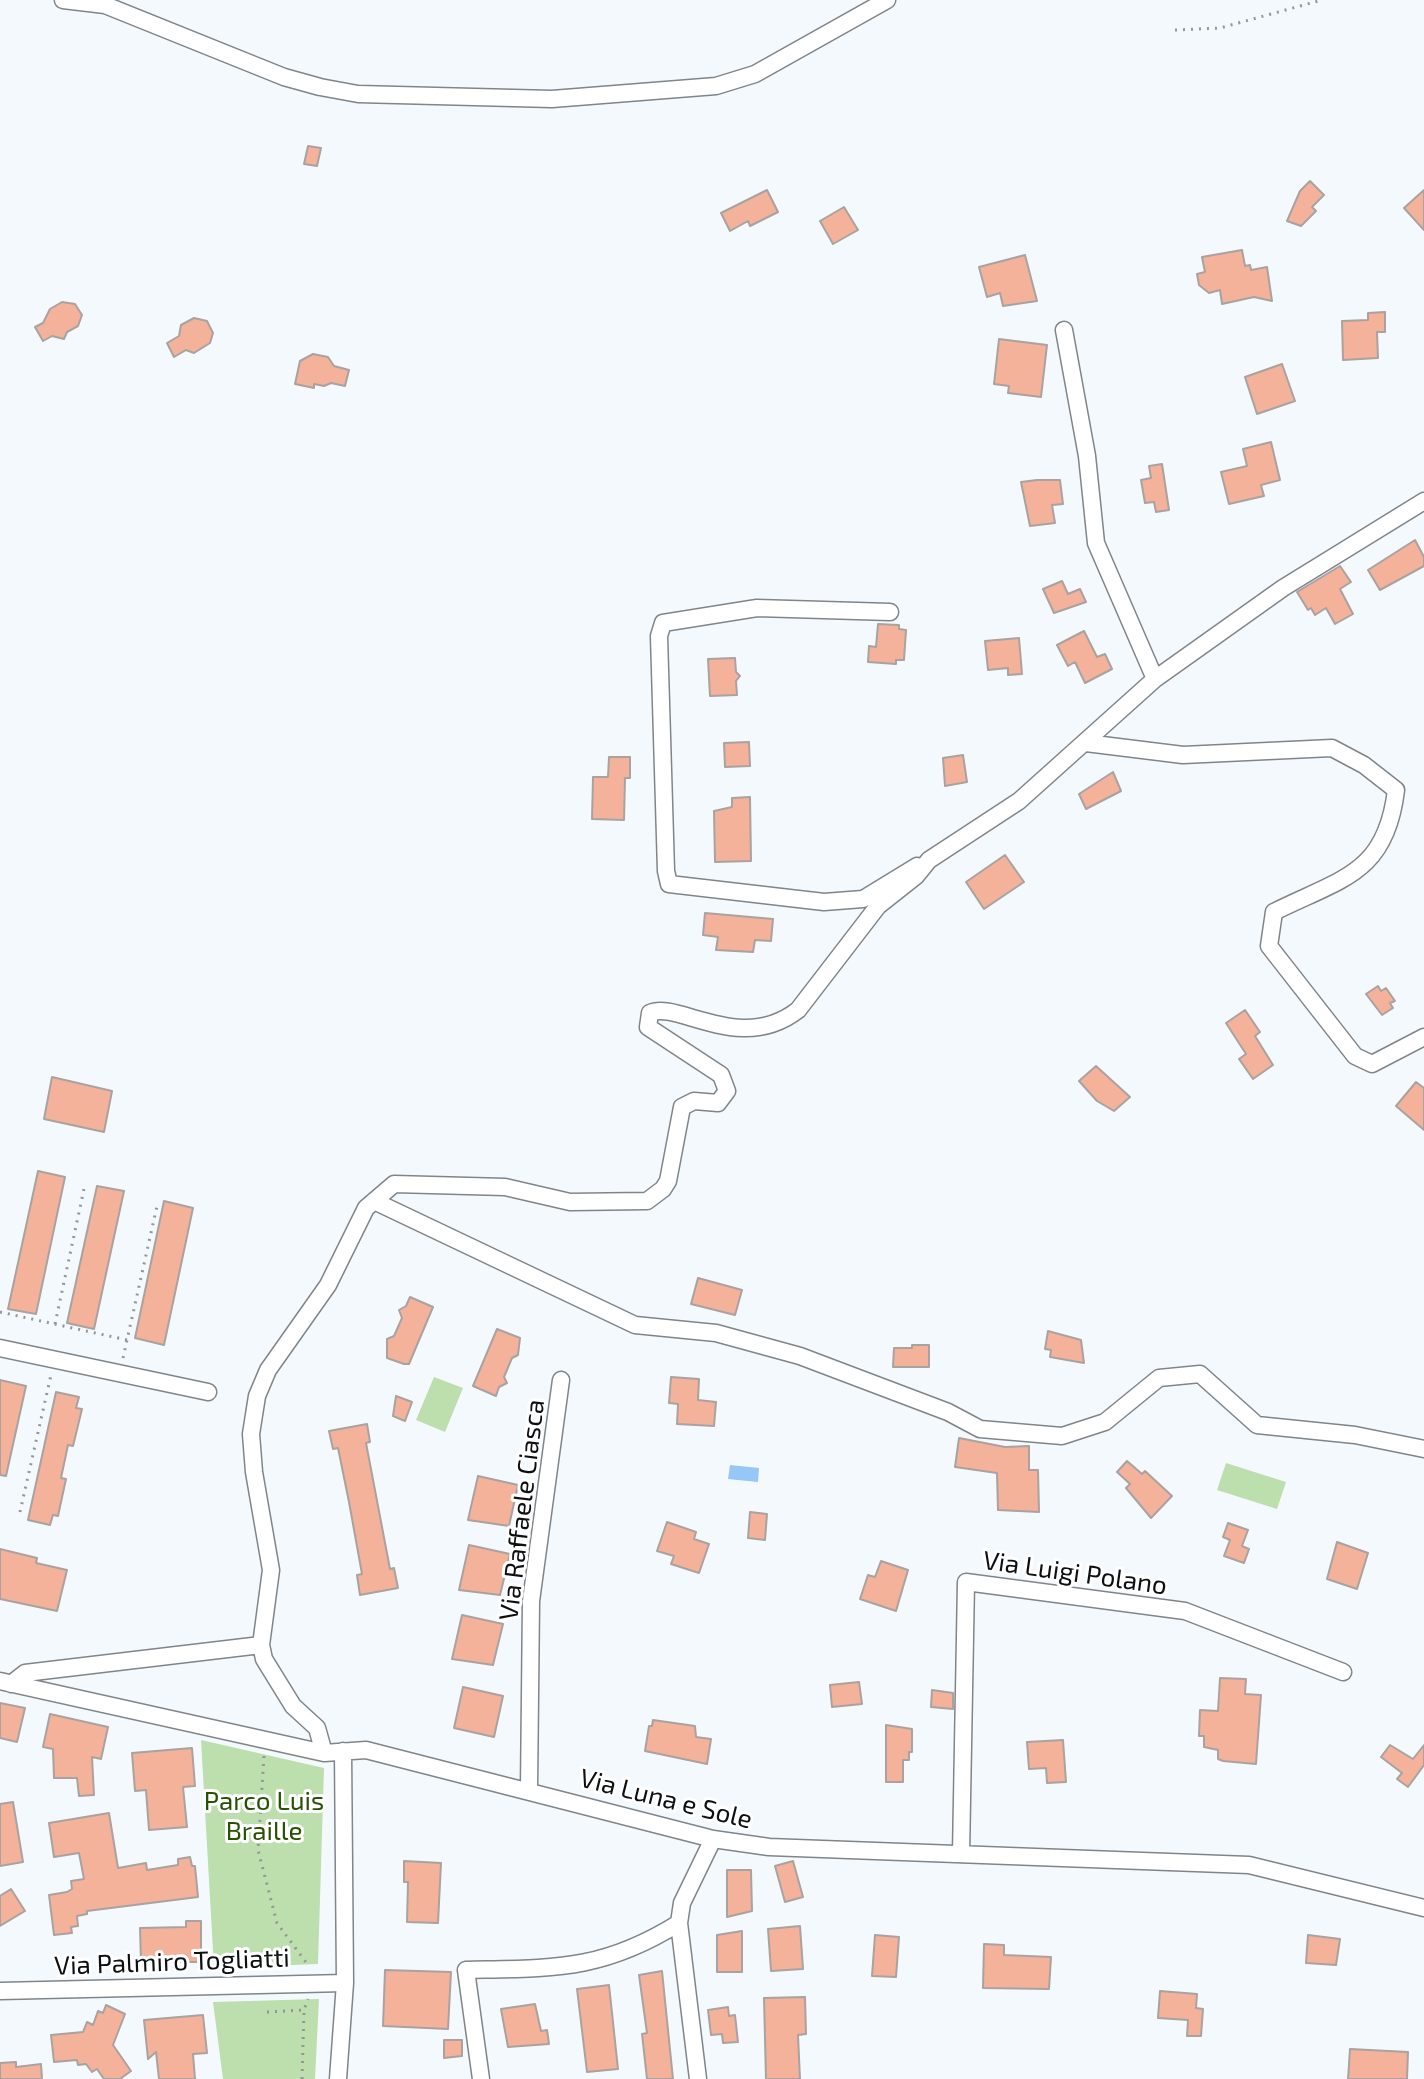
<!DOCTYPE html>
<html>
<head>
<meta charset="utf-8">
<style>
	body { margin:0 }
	canvas { display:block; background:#f4f9fe }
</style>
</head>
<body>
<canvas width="1424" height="2079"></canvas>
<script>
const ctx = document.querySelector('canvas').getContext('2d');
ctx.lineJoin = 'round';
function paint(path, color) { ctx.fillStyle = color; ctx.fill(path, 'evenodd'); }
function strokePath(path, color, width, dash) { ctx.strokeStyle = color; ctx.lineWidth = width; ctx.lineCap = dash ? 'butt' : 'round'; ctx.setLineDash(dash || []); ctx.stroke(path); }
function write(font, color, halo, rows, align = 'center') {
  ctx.font = font + ' "Exo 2",sans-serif'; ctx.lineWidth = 6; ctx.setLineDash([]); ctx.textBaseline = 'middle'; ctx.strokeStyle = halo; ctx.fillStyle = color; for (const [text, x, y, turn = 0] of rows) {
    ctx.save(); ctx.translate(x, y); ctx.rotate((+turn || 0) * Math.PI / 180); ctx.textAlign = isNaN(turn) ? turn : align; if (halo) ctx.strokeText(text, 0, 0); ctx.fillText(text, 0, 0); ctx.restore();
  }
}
const green = new Path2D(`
	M 434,1377 L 463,1388 L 445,1432 L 416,1420 Z
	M 1226,1463 L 1286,1482 L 1277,1509 L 1217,1490 Z
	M 201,1740 L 324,1768 L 318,1964 L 214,1968 Z
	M 319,1999 L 315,2079 L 223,2079 L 213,2002 Z`);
const water = new Path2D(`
	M 730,1465 L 759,1468 L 758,1482 L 728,1479 Z`);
const building = new Path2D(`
	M 308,146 L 321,148 L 317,166 L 304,164 Z
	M 1310,181 L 1324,195 L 1312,207 L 1316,211 L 1301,226 L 1287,221 L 1300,191 Z
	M 767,190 L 778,212 L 750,226 L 748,221 L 730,231 L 721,213 Z
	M 1424,190 L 1424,230 L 1404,208 Z
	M 844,207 L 858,230 L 833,244 L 820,221 Z
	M 1242,250 L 1245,266 L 1250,265 L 1251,270 L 1267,267 L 1272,301 L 1254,297 L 1222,304 L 1220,290 L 1209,293 L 1199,285 L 1197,274 L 1205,272 L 1202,257 Z
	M 1025,255 L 1037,301 L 1003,306 L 1000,293 L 987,297 L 979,267 Z
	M 62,302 L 75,304 L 82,315 L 78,326 L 67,332 L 64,339 L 52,336 L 43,341 L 35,327 L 43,323 L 50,309 Z
	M 1385,312 L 1385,332 L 1377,332 L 1378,358 L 1343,360 L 1342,321 L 1368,320 L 1368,313 Z
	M 194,318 L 207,321 L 213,333 L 210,343 L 194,353 L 186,350 L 174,357 L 167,343 L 179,336 L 181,325 Z
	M 999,339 L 1047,345 L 1041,397 L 1008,393 L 1009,386 L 994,384 Z
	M 313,354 L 328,357 L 334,366 L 349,370 L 345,386 L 331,383 L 324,386 L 314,384 L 314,388 L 295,384 L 300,361 Z
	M 1282,364 L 1295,401 L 1257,414 L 1245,377 Z
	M 1271,442 L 1280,480 L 1261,485 L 1264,496 L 1229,504 L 1221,472 L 1247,466 L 1243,449 Z
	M 1162,464 L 1169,510 L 1156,512 L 1154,502 L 1145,503 L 1141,480 L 1151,478 L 1149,466 Z
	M 1037,480 L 1060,480 L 1063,504 L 1052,505 L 1055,523 L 1030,526 L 1021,482 Z
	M 1415,540 L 1424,557 L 1424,566 L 1380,590 L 1368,570 Z
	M 1340,566 L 1351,582 L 1340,589 L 1353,614 L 1335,624 L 1326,608 L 1315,615 L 1311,608 L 1308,610 L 1297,592 Z
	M 1062,581 L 1068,594 L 1080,589 L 1086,602 L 1054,613 L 1043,589 Z
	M 878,624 L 899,625 L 899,629 L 906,630 L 904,660 L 896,660 L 896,664 L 868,662 L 869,646 L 876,647 Z
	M 1084,631 L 1097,657 L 1105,654 L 1112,669 L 1085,683 L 1075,662 L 1068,666 L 1057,645 Z
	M 1019,638 L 1022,674 L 1008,675 L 1008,668 L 988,670 L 985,641 Z
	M 735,658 L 736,672 L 740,676 L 736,681 L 737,695 L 710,696 L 708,659 Z
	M 749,742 L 750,766 L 725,767 L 724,743 Z
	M 963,755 L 967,782 L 945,786 L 943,758 Z
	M 609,757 L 630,757 L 630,778 L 625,778 L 624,820 L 592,819 L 593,777 L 608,777 Z
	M 1113,772 L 1121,791 L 1086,809 L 1079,794 Z
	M 750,797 L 751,861 L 715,862 L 714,811 L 732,807 L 732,798 Z
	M 1005,855 L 1024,882 L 984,909 L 966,882 Z
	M 705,913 L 773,919 L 771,941 L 755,940 L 753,952 L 716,950 L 718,937 L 703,935 Z
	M 1378,986 L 1381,991 L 1386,988 L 1395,1001 L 1390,1003 L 1393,1008 L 1382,1015 L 1366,994 Z
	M 1245,1010 L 1260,1032 L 1255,1036 L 1273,1065 L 1253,1079 L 1239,1059 L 1246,1054 L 1226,1023 Z
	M 1096,1066 L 1130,1097 L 1114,1111 L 1097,1101 L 1079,1081 Z
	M 52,1077 L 112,1091 L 104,1132 L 44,1119 Z
	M 1416,1082 L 1424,1088 L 1424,1130 L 1396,1106 Z
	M 38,1171 L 65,1177 L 36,1314 L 8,1309 Z
	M 97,1186 L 124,1191 L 94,1329 L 67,1323 Z
	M 164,1201 L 193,1208 L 164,1345 L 135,1338 Z
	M 698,1278 L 742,1290 L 735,1315 L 691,1304 Z
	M 410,1297 L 433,1307 L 409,1364 L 404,1364 L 387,1358 L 387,1339 L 394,1336 L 402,1318 L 399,1310 L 406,1306 Z
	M 497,1329 L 520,1338 L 518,1355 L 512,1358 L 504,1377 L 507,1383 L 499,1387 L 496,1396 L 473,1386 Z
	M 1048,1331 L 1081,1340 L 1084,1363 L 1050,1357 L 1051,1350 L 1045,1349 Z
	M 912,1345 L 929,1345 L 929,1367 L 893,1367 L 894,1348 L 912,1348 Z
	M 671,1377 L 699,1379 L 698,1400 L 716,1402 L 714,1426 L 677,1424 L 678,1404 L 669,1403 Z
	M 0,1380 L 26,1386 L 6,1476 L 0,1475 Z
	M 56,1392 L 79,1397 L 76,1408 L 82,1409 L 73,1446 L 68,1445 L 61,1478 L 66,1479 L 58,1516 L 53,1515 L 50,1525 L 28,1520 Z
	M 396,1396 L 412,1402 L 405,1421 L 393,1416 Z
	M 367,1424 L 370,1442 L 366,1443 L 390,1569 L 394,1568 L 398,1588 L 360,1595 L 357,1575 L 362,1574 L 349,1502 L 338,1448 L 333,1449 L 329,1431 Z
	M 959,1438 L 1005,1447 L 1029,1446 L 1029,1470 L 1038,1470 L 1039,1512 L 998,1510 L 997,1473 L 955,1467 Z
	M 1127,1461 L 1142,1474 L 1145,1471 L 1172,1496 L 1151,1518 L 1126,1488 L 1130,1484 L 1117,1472 Z
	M 478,1476 L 518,1485 L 509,1526 L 468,1520 Z
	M 750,1512 L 767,1514 L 765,1540 L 748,1538 Z
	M 667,1522 L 696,1532 L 694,1539 L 709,1544 L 699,1573 L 671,1564 L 674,1556 L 657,1551 Z
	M 1228,1523 L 1248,1530 L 1242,1546 L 1249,1549 L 1244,1563 L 1224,1556 L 1230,1540 L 1223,1537 Z
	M 1337,1542 L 1368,1553 L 1357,1589 L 1327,1579 Z
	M 469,1545 L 510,1554 L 500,1595 L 459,1590 Z
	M 0,1549 L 37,1558 L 36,1563 L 67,1570 L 57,1611 L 0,1599 Z
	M 881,1561 L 908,1570 L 896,1611 L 860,1599 L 868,1575 L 875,1577 Z
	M 462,1615 L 503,1624 L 493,1665 L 452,1659 Z
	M 1220,1678 L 1246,1679 L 1245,1694 L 1261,1695 L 1256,1764 L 1223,1761 L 1218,1759 L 1218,1750 L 1204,1747 L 1204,1736 L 1199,1736 L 1200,1710 L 1218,1711 Z
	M 859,1682 L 862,1704 L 832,1707 L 830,1685 Z
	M 463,1687 L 503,1696 L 494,1737 L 454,1728 Z
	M 932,1690 L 953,1693 L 953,1709 L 931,1707 Z
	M 0,1703 L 25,1708 L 17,1742 L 0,1738 Z
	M 50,1714 L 108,1727 L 101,1759 L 92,1757 L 94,1795 L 79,1796 L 77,1778 L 54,1778 L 53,1749 L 43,1747 Z
	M 653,1720 L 695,1726 L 696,1737 L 711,1739 L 707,1764 L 645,1751 L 649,1726 L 652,1726 Z
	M 886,1725 L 912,1729 L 912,1752 L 909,1752 L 909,1760 L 903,1760 L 903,1782 L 886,1782 Z
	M 1063,1740 L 1066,1782 L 1047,1783 L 1046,1768 L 1029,1769 L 1027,1742 Z
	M 1390,1745 L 1413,1759 L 1424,1745 L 1424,1765 L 1408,1787 L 1397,1779 L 1402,1773 L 1381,1757 Z
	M 192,1748 L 195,1786 L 183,1787 L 187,1827 L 149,1830 L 146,1790 L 135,1791 L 132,1753 Z
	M 13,1802 L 23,1862 L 0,1866 L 0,1804 Z
	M 109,1813 L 118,1868 L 146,1863 L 147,1870 L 178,1865 L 178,1859 L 190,1857 L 192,1866 L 195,1866 L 198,1897 L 87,1911 L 87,1914 L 77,1916 L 78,1926 L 71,1927 L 72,1933 L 54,1935 L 49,1895 L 67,1892 L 72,1889 L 71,1881 L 84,1879 L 79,1853 L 54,1857 L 49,1823 Z
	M 404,1861 L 441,1863 L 438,1923 L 407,1922 L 408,1882 L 404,1882 Z
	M 793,1861 L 803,1897 L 785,1902 L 775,1866 Z
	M 727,1870 L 751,1870 L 752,1911 L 727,1917 Z
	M 11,1889 L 25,1911 L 0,1926 L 0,1896 Z
	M 186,1921 L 201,1921 L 201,1962 L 141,1962 L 140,1928 L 186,1927 Z
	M 800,1926 L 803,1969 L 771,1971 L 768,1929 Z
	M 742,1931 L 742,1972 L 717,1972 L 717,1935 Z
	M 875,1935 L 899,1937 L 896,1977 L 872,1976 Z
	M 1308,1935 L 1340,1939 L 1336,1965 L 1306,1963 Z
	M 984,1944 L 1004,1945 L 1004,1955 L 1051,1957 L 1049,1989 L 983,1988 Z
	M 385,1970 L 451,1972 L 448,2029 L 383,2026 Z
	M 662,1971 L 673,2079 L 647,2079 L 642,2034 L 647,2033 L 639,1975 Z
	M 609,1985 L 618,2069 L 587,2072 L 577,1989 Z
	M 1160,1991 L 1197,1994 L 1196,2008 L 1203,2009 L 1201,2036 L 1187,2036 L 1188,2020 L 1158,2018 Z
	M 805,1997 L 806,2034 L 798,2035 L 800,2079 L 766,2079 L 764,1998 Z
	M 535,2004 L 541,2031 L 547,2030 L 549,2044 L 508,2047 L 501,2009 Z
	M 106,2005 L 125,2014 L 113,2045 L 131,2071 L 120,2079 L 104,2079 L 97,2069 L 92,2072 L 86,2064 L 78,2065 L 77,2060 L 54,2062 L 51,2035 L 83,2032 L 87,2022 L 93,2025 L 98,2011 L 103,2013 Z
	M 728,2007 L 729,2016 L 735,2015 L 738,2042 L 723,2043 L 722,2034 L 711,2035 L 708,2010 Z
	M 203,2015 L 207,2053 L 193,2054 L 195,2079 L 159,2079 L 156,2052 L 148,2059 L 144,2020 Z
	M 444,2040 L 462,2040 L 462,2056 L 444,2058 Z
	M 1350,2049 L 1408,2052 L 1407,2079 L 1348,2079 Z
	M 16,2062 L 16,2067 L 41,2064 L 42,2079 L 0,2079 L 0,2063 Z`);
const path = new Path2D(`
	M 1175,30 L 1220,28 L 1322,0
	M 0,1312 L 127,1340
	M 55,1324 L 84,1189
	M 123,1358 L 157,1206
	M 20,1512 L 51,1375
	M 264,1756 L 258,1850 L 277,1923 L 308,1965
	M 267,2012 L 304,2010 L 308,1999
	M 302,2079 L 304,2010`);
const minor = new Path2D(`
	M 63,0 L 105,5 L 284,77 L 320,87 L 358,94 L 552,99 L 716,86 L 755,74 L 887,0
	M 1064,330 L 1087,456 L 1096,543 L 1155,679
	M 890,612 L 757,608 L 663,623 L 659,636 L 666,871 L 669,884 L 824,902 L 863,899 L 917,866
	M 1086,743 L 1183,755 L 1332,748 L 1364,765 L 1396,790 C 1386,874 1342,878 1274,912 L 1269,946 L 1355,1056 L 1372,1064 L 1424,1037
	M 374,1201 L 635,1325 L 716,1333 L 800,1356 L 948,1412 L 980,1429 L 1062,1436 L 1105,1422 L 1159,1378 L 1200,1374 L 1257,1425 L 1355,1435 L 1424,1449
	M 0,1348 L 208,1392
	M 0,1681 L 324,1753 L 366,1750 L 713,1839 L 769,1847 L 1249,1865 L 1424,1908
	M 11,1684 L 25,1673 L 261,1645
	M 324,1753 L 317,1728 L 293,1706 L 264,1659 L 261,1645 L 271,1570 L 254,1472 L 251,1434 L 257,1396 L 268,1370 L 328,1285 L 366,1208 L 394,1184 L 505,1187 L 570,1202 L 647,1201 L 663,1189 L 668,1181 L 682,1107 L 694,1101 L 718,1103 L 727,1091 L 721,1075 L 648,1027 L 650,1013 C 677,1000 740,1055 798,1010 L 878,906 L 916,876 L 929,860 L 1019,801 L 1155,679 L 1283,588 L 1424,501
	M 529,1789 L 531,1601 L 561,1380
	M 961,1854 L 966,1582 L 1185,1611 L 1343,1672
	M 0,1991 L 345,1983
	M 338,2079 L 345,1983 L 343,1751
	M 481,2079 L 466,1970 C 554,1968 602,1971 679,1923
	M 698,2079 L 679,1923 L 682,1903 L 713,1839`);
const streetNames = [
	["Via Raffaele Ciasca",522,1510,-83],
	["Via Luigi Polano",1075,1573,8],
	["Via Luna e Sole",666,1799,14],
	["Via Palmiro Togliatti",172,1962,-2]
];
const parkNames = [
	["Parco Luis",264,1801],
	["Braille",264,1831]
];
paint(green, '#bddead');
paint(water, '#97c7f6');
paint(building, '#f4b29b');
strokePath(building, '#a9a2a0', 2);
strokePath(minor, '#808589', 19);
strokePath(path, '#93969a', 3, [2, 6]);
strokePath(minor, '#fff', 16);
write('26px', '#0e0f11', '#fff', streetNames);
write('26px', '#275203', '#fff', parkNames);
</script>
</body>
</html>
